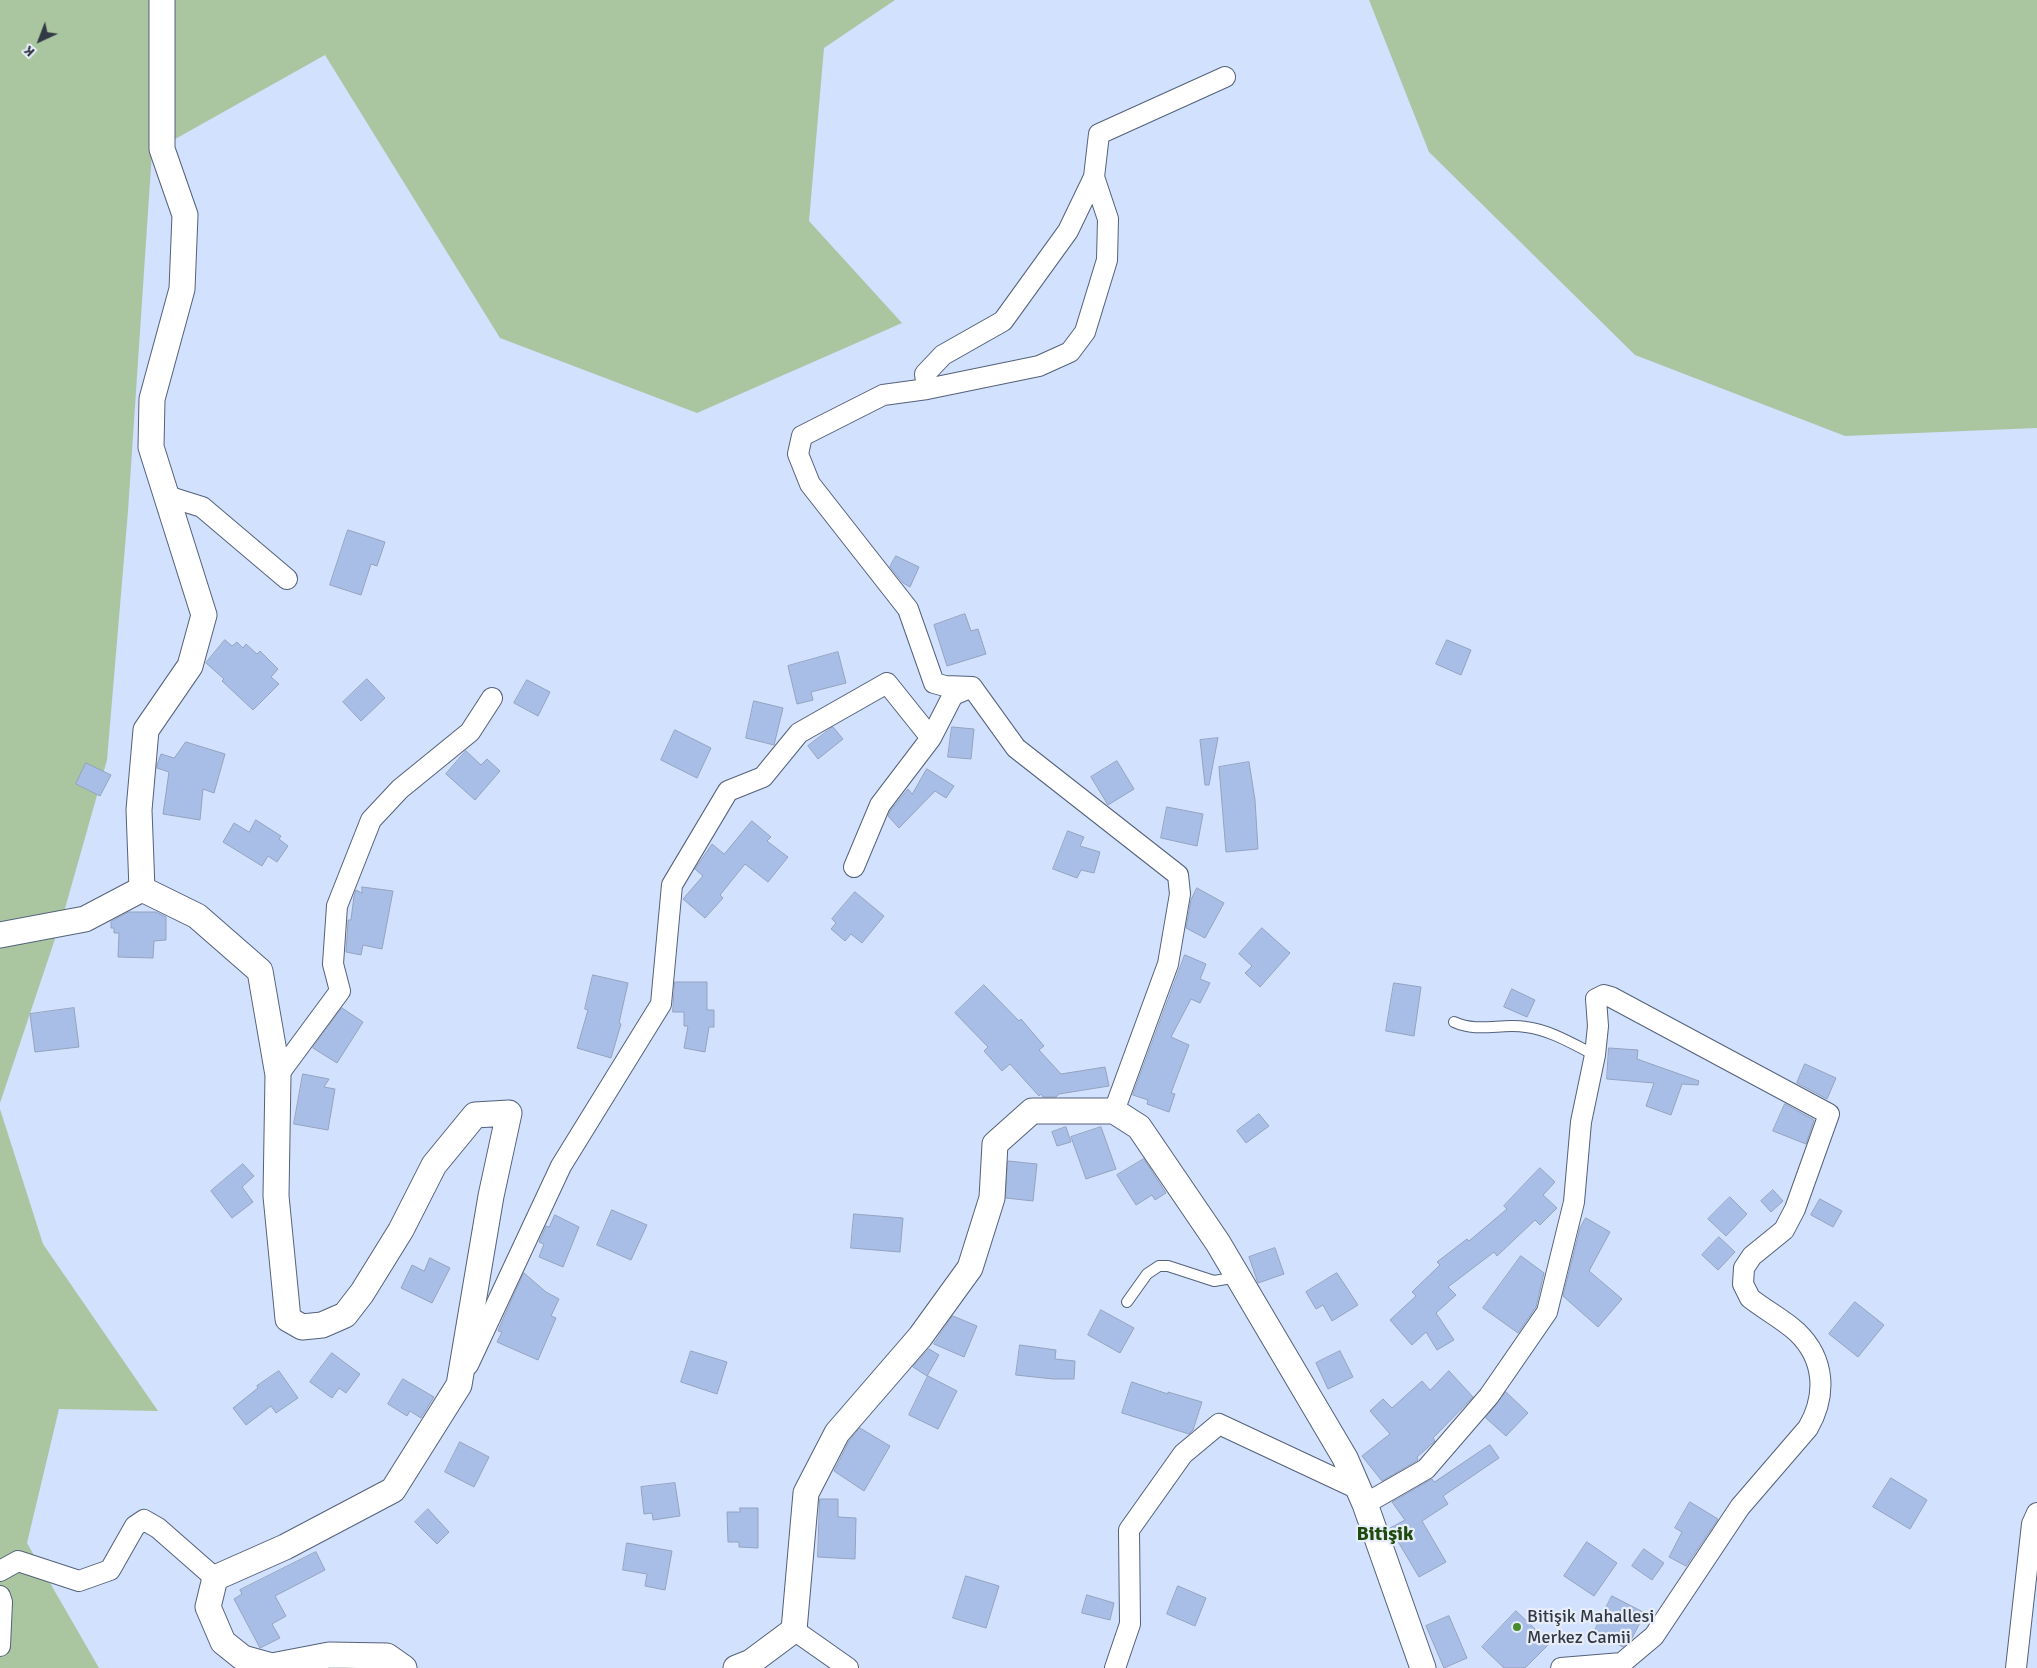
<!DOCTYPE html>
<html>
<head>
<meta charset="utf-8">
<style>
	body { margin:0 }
	#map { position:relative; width:2037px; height:1668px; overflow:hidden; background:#d1e1fe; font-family:Signika,sans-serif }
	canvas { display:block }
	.north { position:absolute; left:15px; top:15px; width:50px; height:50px; -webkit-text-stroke:4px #e7edf9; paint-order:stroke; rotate:223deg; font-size:14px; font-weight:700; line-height:20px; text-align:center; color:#323844 }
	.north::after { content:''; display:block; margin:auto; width:18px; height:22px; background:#323844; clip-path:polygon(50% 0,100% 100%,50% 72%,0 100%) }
</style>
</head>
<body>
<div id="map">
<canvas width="2037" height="1668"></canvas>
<div class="north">K</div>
</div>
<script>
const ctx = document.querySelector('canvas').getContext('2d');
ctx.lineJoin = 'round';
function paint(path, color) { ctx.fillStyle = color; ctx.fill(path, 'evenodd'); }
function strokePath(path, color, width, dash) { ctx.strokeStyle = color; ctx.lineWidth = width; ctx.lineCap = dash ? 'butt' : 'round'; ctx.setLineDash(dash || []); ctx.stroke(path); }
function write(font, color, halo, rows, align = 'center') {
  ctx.font = font + ' Signika,sans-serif'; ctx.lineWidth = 4.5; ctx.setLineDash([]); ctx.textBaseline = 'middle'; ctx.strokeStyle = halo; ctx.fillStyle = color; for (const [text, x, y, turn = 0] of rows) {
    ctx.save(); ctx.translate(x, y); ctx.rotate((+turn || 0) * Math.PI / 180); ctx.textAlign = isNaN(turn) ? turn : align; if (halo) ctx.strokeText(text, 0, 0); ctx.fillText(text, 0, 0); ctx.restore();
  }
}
const green = new Path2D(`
	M 0,0 L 895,0 L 824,48 L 809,221 L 902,323 L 697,413 L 500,338 L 325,55 L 152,152 L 128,511 L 107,760 L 64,912 L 0,1103 Z
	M 1369,0 L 2037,0 L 2037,428 L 1845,436 L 1635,355 L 1429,152 Z
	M 0,1109 L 43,1244 L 158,1411 L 59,1409 L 27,1543 L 99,1668 L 0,1668 Z`);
const building = new Path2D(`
	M 348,530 L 385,542 L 377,566 L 371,564 L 361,595 L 330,585 Z
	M 896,556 L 919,567 L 910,587 L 903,583 L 890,567 Z
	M 965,614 L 971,631 L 978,629 L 986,654 L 947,666 L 934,625 Z
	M 225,640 L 232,646 L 237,642 L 243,648 L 246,644 L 257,654 L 260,651 L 278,669 L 271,677 L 279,684 L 253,710 L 222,681 L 224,679 L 206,663 Z
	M 1447,640 L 1471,650 L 1461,675 L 1436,664 Z
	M 838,652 L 846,683 L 811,692 L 813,700 L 797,704 L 788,666 Z
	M 367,679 L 385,698 L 361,721 L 343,702 Z
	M 527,680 L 550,692 L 538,716 L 514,703 Z
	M 754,701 L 783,708 L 774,745 L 746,738 Z
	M 833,727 L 843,739 L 818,759 L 808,746 Z
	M 952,727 L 974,729 L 971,759 L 948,757 Z
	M 675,730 L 711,748 L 697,778 L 661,760 Z
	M 1218,738 L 1209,785 L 1205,785 L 1200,740 Z
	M 186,742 L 225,754 L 214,793 L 203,789 L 200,820 L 163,814 L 169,772 L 157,768 L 157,765 L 161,754 L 174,758 Z
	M 466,751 L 481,765 L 487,759 L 500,771 L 475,800 L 446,774 Z
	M 1117,761 L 1134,789 L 1108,805 L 1091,777 Z
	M 1249,762 L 1255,800 L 1258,849 L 1226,852 L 1219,767 Z
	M 86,763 L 111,775 L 100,796 L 76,784 Z
	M 927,769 L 954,786 L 946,798 L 935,791 L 899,828 L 888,816 L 890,811 L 908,789 L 912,794 Z
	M 1167,807 L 1203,814 L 1197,846 L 1161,838 Z
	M 256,820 L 281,836 L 279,839 L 288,846 L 277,862 L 268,856 L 262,866 L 223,842 L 234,823 L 249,832 Z
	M 752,821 L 771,837 L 767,841 L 788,857 L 768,882 L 745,864 L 720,895 L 723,898 L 705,918 L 683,899 L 703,876 L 695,869 L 712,844 L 724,854 Z
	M 1068,831 L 1084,837 L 1080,846 L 1100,852 L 1094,873 L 1081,870 L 1077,878 L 1053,869 Z
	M 362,887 L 393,891 L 382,949 L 363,945 L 361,955 L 346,952 L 348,923 L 348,920 L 351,920 L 354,896 L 356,890 L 362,893 Z
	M 1197,888 L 1224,903 L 1205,938 L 1186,928 L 1191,900 Z
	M 855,892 L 884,916 L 862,943 L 851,934 L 845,941 L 831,929 L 836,923 L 832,919 Z
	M 129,912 L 156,912 L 166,917 L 166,940 L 154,941 L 153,958 L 118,957 L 119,933 L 114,933 L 114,928 L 111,928 L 111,922 Z
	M 1262,928 L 1290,953 L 1260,987 L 1245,973 L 1252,966 L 1239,954 Z
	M 1185,955 L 1206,964 L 1200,979 L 1210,983 L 1200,1003 L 1191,999 L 1171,1037 L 1189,1045 L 1171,1093 L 1175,1094 L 1169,1112 L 1147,1104 L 1148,1100 L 1133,1095 Z
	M 593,975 L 628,983 L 619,1023 L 621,1024 L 611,1058 L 577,1048 L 588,1010 L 585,1009 Z
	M 675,982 L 707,982 L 707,1010 L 714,1010 L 714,1027 L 709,1027 L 705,1052 L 684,1048 L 688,1026 L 684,1026 L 684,1012 L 673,1012 Z
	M 1394,983 L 1421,987 L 1414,1036 L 1386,1031 Z
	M 984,985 L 1019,1021 L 1021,1019 L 1044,1046 L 1039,1050 L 1061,1074 L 1105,1067 L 1109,1086 L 1059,1094 L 1056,1097 L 1043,1097 L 1041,1094 L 1039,1096 L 1010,1064 L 1002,1071 L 984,1051 L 988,1047 L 955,1013 Z
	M 1512,989 L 1535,1000 L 1527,1017 L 1504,1007 Z
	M 74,1008 L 79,1047 L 35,1052 L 30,1014 Z
	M 342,1008 L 363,1022 L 337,1063 L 313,1048 Z
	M 1609,1048 L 1638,1050 L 1637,1059 L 1699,1081 L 1698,1085 L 1682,1084 L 1671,1115 L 1646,1106 L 1654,1083 L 1607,1079 Z
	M 1805,1064 L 1836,1078 L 1827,1099 L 1797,1083 Z
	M 303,1074 L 329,1079 L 324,1087 L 335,1089 L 328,1130 L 294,1124 Z
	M 1785,1104 L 1814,1120 L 1806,1144 L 1773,1131 Z
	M 1259,1114 L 1269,1126 L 1246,1143 L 1237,1131 Z
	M 1066,1127 L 1071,1142 L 1057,1146 L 1052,1132 Z
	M 1101,1127 L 1116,1169 L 1086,1179 L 1071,1137 Z
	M 1144,1159 L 1166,1193 L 1155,1200 L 1152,1195 L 1136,1205 L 1117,1175 Z
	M 1008,1161 L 1037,1164 L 1033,1201 L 1006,1198 Z
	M 243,1164 L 254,1176 L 242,1187 L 253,1202 L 232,1218 L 211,1191 Z
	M 1540,1168 L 1555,1182 L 1543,1195 L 1557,1208 L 1540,1225 L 1535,1220 L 1497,1256 L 1494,1252 L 1448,1287 L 1456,1295 L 1436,1313 L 1454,1340 L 1437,1350 L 1426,1332 L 1412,1345 L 1390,1320 L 1416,1296 L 1412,1292 L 1440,1265 L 1437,1262 L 1467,1239 L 1469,1241 L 1507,1209 L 1504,1206 Z
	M 1773,1190 L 1783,1201 L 1771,1212 L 1761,1201 Z
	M 1730,1197 L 1747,1214 L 1726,1236 L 1708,1219 Z
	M 1820,1199 L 1842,1211 L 1833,1227 L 1811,1215 Z
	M 612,1210 L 647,1225 L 631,1260 L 597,1245 Z
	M 854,1214 L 903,1218 L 900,1252 L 851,1248 Z
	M 555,1215 L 579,1227 L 563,1267 L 539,1257 L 544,1244 L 539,1242 L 546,1226 L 549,1227 Z
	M 1586,1218 L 1610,1232 L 1589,1271 L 1622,1299 L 1598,1327 L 1563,1296 L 1580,1228 Z
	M 1719,1237 L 1735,1252 L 1718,1270 L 1702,1255 Z
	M 1275,1248 L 1284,1274 L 1258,1283 L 1249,1257 Z
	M 1521,1256 L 1544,1273 L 1536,1307 L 1518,1333 L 1483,1308 Z
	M 430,1258 L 450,1268 L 432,1303 L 401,1288 L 412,1265 L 424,1271 Z
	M 524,1273 L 546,1292 L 559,1299 L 551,1316 L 556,1318 L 538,1360 L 497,1342 L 502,1332 L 498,1331 L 503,1319 Z
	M 1337,1273 L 1358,1305 L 1332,1321 L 1323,1305 L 1316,1309 L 1306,1292 Z
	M 1855,1302 L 1884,1325 L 1858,1357 L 1829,1334 Z
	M 1101,1310 L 1134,1328 L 1120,1353 L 1088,1335 Z
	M 953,1316 L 977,1326 L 964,1357 L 934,1344 Z
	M 1020,1345 L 1056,1350 L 1055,1359 L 1075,1361 L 1074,1379 L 1053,1379 L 1016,1375 Z
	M 929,1349 L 939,1355 L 927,1376 L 913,1367 Z
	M 691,1351 L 727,1362 L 717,1394 L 681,1382 Z
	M 1340,1351 L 1353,1377 L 1328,1389 L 1316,1363 Z
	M 332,1353 L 360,1374 L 346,1393 L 339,1388 L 332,1398 L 310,1382 Z
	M 279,1371 L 298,1398 L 276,1413 L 271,1406 L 246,1425 L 233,1408 L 258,1388 L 257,1386 Z
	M 1449,1371 L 1473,1397 L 1433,1438 L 1435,1441 L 1417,1457 L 1418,1460 L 1382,1481 L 1362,1456 L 1390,1434 L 1370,1411 L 1383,1399 L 1392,1408 L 1422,1381 L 1430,1390 Z
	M 928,1376 L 957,1391 L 938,1429 L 909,1415 Z
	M 403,1379 L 434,1397 L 421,1418 L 410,1411 L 407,1416 L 388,1404 Z
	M 1132,1382 L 1168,1394 L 1168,1392 L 1202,1402 L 1193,1430 L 1189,1434 L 1122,1413 Z
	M 1506,1392 L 1528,1413 L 1506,1436 L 1486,1418 Z
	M 860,1428 L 890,1446 L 864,1491 L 834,1471 L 849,1441 Z
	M 460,1442 L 489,1457 L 474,1487 L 445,1472 Z
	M 1490,1445 L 1499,1458 L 1443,1496 L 1448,1504 L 1422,1521 L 1446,1562 L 1419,1577 L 1390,1528 L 1405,1520 L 1392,1502 L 1432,1479 L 1434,1482 Z
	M 1891,1478 L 1927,1500 L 1910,1529 L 1873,1507 Z
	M 675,1483 L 680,1516 L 653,1520 L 652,1513 L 644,1514 L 641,1487 Z
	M 820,1499 L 838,1499 L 838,1517 L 856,1518 L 855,1559 L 818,1557 Z
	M 1690,1502 L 1718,1519 L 1686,1566 L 1669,1557 L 1682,1532 L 1675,1528 Z
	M 740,1508 L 758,1508 L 758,1548 L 739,1547 L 739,1542 L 728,1542 L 727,1512 L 740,1512 Z
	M 428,1509 L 449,1532 L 437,1544 L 415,1522 Z
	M 1587,1542 L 1617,1563 L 1594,1596 L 1564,1576 Z
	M 627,1543 L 672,1551 L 665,1590 L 645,1586 L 647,1574 L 623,1570 Z
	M 1644,1549 L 1664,1563 L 1652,1580 L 1632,1566 Z
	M 316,1552 L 325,1570 L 275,1596 L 286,1616 L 272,1624 L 280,1638 L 260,1648 L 234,1599 L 242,1594 L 240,1590 Z
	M 966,1576 L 999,1586 L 986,1628 L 953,1618 Z
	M 1178,1586 L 1206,1598 L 1195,1626 L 1167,1614 Z
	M 1087,1595 L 1114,1603 L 1110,1620 L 1082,1613 Z
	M 1612,1596 L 1645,1613 L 1631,1640 L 1623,1647 L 1594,1632 Z
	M 1516,1611 L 1550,1643 L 1525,1668 L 1504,1668 L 1482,1647 Z
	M 1449,1616 L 1467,1658 L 1444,1668 L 1426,1626 Z`);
const service = new Path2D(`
	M 1454,1022 C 1478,1033 1501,1023 1526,1027 C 1550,1030 1573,1044 1595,1055
	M 1127,1302 L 1147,1274 L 1159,1266 L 1168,1266 L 1214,1281 L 1238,1277`);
const minor = new Path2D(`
	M 927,389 L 925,374 L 943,355 L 1003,321 L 1068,231 L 1094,177 L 1099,134 L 1225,77
	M 167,496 L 202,507 L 287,579
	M 972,687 L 945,686 L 934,683 L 908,609 L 810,484 L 798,454 L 802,436 L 883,395 L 927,389 L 1039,366 L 1070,352 L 1085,332 L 1107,260 L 1108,219 L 1094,177
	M 931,738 L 953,695 L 972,687 L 1016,748 L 1178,875 L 1180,894 L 1168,964 L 1114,1111
	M 278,1075 L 340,991 L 333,964 L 337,906 L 371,820 L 400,789 L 470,732 L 492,698
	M 468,1365 L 561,1166 L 661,1004 L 672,885 L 728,791 L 763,777 L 799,733 L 887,683 L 931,738 L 880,805 L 854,867
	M 1365,1504 L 1426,1469 L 1489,1396 L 1547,1312 L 1574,1202 L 1581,1122 L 1595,1055 L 1598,1026 L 1596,999 L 1604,995 L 1611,997 L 1829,1114 L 1795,1209 L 1784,1230 L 1752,1256 L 1744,1268 L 1743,1284 L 1750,1298 C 1765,1310 1783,1319 1797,1332 C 1825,1359 1827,1395 1808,1428 L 1740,1507 L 1654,1636 L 1622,1663 L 1561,1668
	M 0,1571 L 18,1561 L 79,1581 L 110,1570 L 135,1526 L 144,1520 L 158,1528 L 215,1578
	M 0,1596 L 2,1602 L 0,1646
	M 794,1630 L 848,1668
	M 1115,1668 L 1130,1624 L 1129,1530 L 1183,1454 L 1219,1424 L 1358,1489
	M 2016,1668 L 2032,1524 L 2037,1513`);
const tertiary = new Path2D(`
	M 142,889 L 197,916 L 260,971 L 278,1075 L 276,1196 L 288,1319 L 302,1327 L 322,1325 L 345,1315 L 362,1293 L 401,1230 L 434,1165 L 475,1115 L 509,1113 L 491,1196 L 459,1385 L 393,1490 L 285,1547 L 215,1578 L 208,1607 L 223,1642 L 243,1658 L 272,1666 L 329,1655 L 387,1656 L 404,1668
	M 142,889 L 139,810 L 146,730 L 190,666 L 204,615 L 151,447 L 152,399 L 182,289 L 185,215 L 162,149 L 162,0
	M 0,935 L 85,919 L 142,889
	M 736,1668 L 751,1662 L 794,1630 L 806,1493 L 837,1433 L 920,1337 L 970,1268 L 992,1198 L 995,1144 L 1032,1111 L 1114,1111 L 1139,1127 L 1218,1243 L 1345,1458 L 1365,1504 L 1423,1668`);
const markers = [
	[1517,1627,5,"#498c2f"]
];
const poiNames = [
	["Bitişik Mahallesi",1527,1617],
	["Merkez Camii",1527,1638]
];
const quarterNames = [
	["Bitişik",1385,1535]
];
paint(green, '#aac6a1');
paint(building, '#a9bee6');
strokePath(building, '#94a3bf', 1);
strokePath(service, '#54617a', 12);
strokePath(minor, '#54617a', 22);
strokePath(tertiary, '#54617a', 27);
strokePath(service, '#fff', 10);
strokePath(minor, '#fff', 20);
strokePath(tertiary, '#fff', 25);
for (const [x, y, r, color] of markers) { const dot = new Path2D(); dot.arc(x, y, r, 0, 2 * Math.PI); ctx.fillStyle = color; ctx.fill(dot); strokePath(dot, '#e7edf9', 2); }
write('18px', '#323844', '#e7edf9', poiNames, 'left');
write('bold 20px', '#1f4a0d', '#e7edf9', quarterNames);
</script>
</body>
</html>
